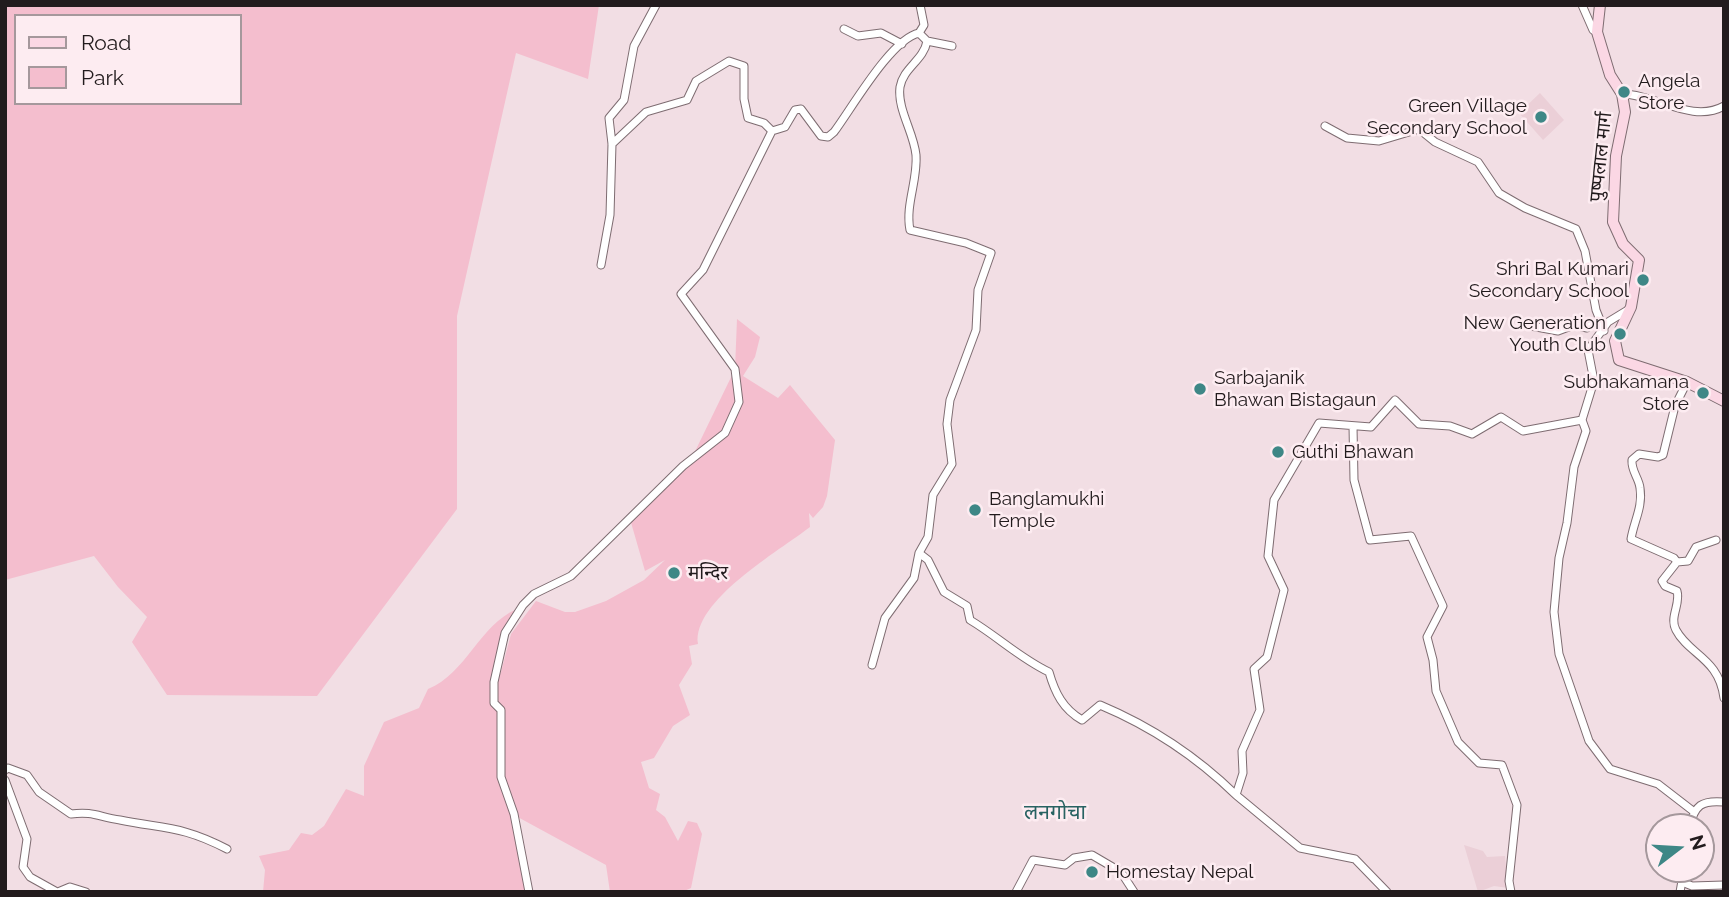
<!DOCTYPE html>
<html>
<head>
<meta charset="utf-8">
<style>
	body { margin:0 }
	#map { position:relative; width:1729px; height:897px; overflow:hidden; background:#f2dee4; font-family:Raleway,sans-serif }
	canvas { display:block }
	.frame { position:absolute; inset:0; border:7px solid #221b1d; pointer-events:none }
	.legend { position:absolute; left:14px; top:14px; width:228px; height:91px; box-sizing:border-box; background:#fdecf1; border:2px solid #a5989c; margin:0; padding:9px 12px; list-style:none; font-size:21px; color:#221b1d }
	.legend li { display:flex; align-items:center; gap:14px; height:35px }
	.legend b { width:35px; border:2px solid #a5989c }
	.north { position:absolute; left:1645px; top:813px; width:70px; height:70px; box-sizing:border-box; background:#fdecf1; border:2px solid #a5989c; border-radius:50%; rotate:73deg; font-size:19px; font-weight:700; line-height:28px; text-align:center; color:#221b1d }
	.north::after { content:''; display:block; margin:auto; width:24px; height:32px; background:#3e8786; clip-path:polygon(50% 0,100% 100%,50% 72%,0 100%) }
</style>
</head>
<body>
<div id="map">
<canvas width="1729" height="897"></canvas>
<div class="frame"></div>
<ul class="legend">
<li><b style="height:9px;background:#fbd7e4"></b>Road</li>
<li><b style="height:19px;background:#f4bece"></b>Park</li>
</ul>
<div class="north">N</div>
</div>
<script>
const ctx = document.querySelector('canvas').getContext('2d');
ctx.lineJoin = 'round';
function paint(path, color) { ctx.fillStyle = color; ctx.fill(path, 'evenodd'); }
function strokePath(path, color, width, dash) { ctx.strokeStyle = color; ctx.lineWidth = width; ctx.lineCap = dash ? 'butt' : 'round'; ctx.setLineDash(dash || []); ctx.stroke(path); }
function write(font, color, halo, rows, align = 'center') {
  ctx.font = font + ' Raleway,"Noto Sans Devanagari",sans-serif'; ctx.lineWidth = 5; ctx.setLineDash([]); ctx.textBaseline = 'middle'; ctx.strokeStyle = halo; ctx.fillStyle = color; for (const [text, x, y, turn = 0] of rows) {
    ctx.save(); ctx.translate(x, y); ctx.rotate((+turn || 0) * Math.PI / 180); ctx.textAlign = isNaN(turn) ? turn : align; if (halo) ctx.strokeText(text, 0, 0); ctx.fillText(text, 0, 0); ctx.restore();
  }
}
const built = new Path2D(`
	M 1540,93 L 1564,120 L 1543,140 L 1519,113 Z
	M 1464,845 L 1483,851 L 1487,857 L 1505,856 L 1508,888 L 1494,886 L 1478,892 Z`);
const green = new Path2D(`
	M 5,5 L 599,5 L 588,79 L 516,53 L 457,316 L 457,509 L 317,696 L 167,695 L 132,642 L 147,617 L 118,587 L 94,556 L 5,580 ZM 16,16 L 240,16 L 240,103 L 16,103 Z
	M 737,319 L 760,337 L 755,357 L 743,376 L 778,398 L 790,385 L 835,440 L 827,496 L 823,507 L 813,518 L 809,513 L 810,527 C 779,551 692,601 698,644 L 689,646 L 692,664 L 679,685 L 690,715 L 673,726 L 654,758 L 641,762 L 649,788 L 660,794 L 656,810 L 665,817 L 678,841 L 688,821 L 697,823 L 702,834 L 691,888 L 682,892 L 610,892 L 606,865 L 514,815 L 527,892 L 263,892 L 265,870 L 259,856 L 289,850 L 301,833 L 312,835 L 324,826 L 346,789 L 364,796 L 364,766 L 384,722 L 419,708 L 428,689 C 467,673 479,625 517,609 L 504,632 L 494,685 L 501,672 L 511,634 L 536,601 L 565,612 L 575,612 L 606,601 L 644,580 L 665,560 L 645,571 L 630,519 L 687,468 L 735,369 Z`);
const street = new Path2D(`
	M 1582,5 L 1593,30 L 1597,32
	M 844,29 L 858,36 L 881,33 L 902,44
	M 919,33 L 927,41 C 924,60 903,68 900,87 C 897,109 914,133 916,155 C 918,180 905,205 910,230 L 966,243 L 991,253 L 978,290 L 976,330 L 950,400 L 947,424 L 952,464 L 933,495 L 928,537 L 919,553 L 928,560 L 944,592 L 967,606 L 970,620 C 997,636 1021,659 1049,672 C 1055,693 1063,709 1082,720 L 1100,705 C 1150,726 1197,757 1236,795
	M 927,41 L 952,46
	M 1622,94 C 1655,94 1692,124 1724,106
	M 1325,126 L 1347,138 L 1379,141 L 1419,129 L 1435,142 L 1478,162 L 1499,193 L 1525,208 L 1576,229 L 1585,251 L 1596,310 L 1604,330
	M 612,144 L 646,112 L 687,100 L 696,81 L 729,61 L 744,66 L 744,99 L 748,118 L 764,123 L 772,131
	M 601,265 L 610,215 L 612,144 L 609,118 L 624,100 L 634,46 L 656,5
	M 1531,326 L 1558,331 L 1574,325 L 1587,328 L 1596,322 L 1604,331
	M 1687,382 L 1675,406 L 1663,455 L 1658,457 L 1639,454 L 1632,460 C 1631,471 1639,478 1640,488 C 1643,507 1634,521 1631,539 L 1674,558 L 1677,562 L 1662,581 L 1665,586 L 1677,591 C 1681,604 1669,617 1676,630 C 1689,655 1719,658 1724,698
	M 1582,420 L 1586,431 L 1574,467 L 1567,523 L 1559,558 L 1554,612 L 1559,654 L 1589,741 L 1610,769 L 1658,784 L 1693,811
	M 1353,426 L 1354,480 L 1370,540 L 1411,536 L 1443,606 L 1427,637 L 1433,660 L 1436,691 L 1458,742 L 1479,763 L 1502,765 L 1517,805 L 1509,881 L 1511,892
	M 1677,562 L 1688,561 L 1696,547 L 1716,540
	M 872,665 L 885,618 L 914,578 L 919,553
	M 5,770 L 8,768 L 27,775 L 39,792 L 71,814 C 93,811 99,817 120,820 C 165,829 183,826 227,849
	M 5,780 L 27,839 L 23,867 L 30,877 L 57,892
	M 1690,827 C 1694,805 1702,800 1724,802
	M 1682,882 L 1692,886 L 1724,885
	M 58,892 L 70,887 L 86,892
	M 529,892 L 514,814 L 501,777 L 501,710 L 494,703 L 494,682 L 505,633 L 523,605 L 534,594 L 571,576 L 683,466 L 725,433 L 739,402 L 735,369 L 681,294 L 703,270 L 772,131 L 785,127 L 795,110 L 801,109 L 821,136 L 828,137 L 834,132 C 852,108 891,39 919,33 L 924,25 L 920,5
	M 1016,892 L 1033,860 L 1065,865 L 1074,858 L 1092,855 L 1121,872 L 1134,892
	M 1387,892 L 1355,859 L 1300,848 L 1236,795 L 1243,773 L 1242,751 L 1260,710 L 1254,669 L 1267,657 L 1284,590 L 1268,556 L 1274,500 L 1319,423 L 1371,427 L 1395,400 L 1419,424 L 1450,426 L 1472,434 L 1501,417 L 1523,431 L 1582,420 L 1594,381 L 1588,350 L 1608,322 L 1631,308
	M 1680,892 L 1684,869`);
const secondary = new Path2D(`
	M 1600,5 L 1597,32 L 1610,75 L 1622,94 L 1625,112 L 1616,156 L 1613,222 L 1623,244 L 1639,260 L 1631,307 L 1615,341 L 1619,360 L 1687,382 L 1724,401`);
const markers = [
	[1624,92,7,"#3e8786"],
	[1541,117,7,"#3e8786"],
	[1643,280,7,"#3e8786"],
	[1620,334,7,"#3e8786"],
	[1200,389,7,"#3e8786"],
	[1703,393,7,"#3e8786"],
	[1278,452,7,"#3e8786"],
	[975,510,7,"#3e8786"],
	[674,573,7,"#3e8786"],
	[1092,872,7,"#3e8786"]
];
const poiNames = [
	["Angela",1638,81],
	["Store",1638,103],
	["Green Village",1527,106,"right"],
	["Secondary School",1527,128,"right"],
	["Shri Bal Kumari",1629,269,"right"],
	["Secondary School",1629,291,"right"],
	["New Generation",1606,323,"right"],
	["Youth Club",1606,345,"right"],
	["Sarbajanik",1214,378],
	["Bhawan Bistagaun",1214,400],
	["Subhakamana",1689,382,"right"],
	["Store",1689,404,"right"],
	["Guthi Bhawan",1292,452],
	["Banglamukhi",989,499],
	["Temple",989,521],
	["मन्दिर",688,573],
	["Homestay Nepal",1106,872]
];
const streetNames = [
	["पुष्पलाल मार्ग",1601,157,-84]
];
const neighbourhoodNames = [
	["लनगोचा",1055,813]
];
paint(built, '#ebcfd7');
paint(green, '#f4bece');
strokePath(street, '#7e6c71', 9);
strokePath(secondary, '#7e6c71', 12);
strokePath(street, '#fff', 7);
strokePath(secondary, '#fbd7e4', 10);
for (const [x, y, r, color] of markers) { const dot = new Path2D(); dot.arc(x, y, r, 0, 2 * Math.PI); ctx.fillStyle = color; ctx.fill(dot); strokePath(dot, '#fdecf1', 2.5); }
write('19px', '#221b1d', '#fdecf1', poiNames, 'left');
write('19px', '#221b1d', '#fdecf1', streetNames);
write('21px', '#286262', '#fdecf1', neighbourhoodNames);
</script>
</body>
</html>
